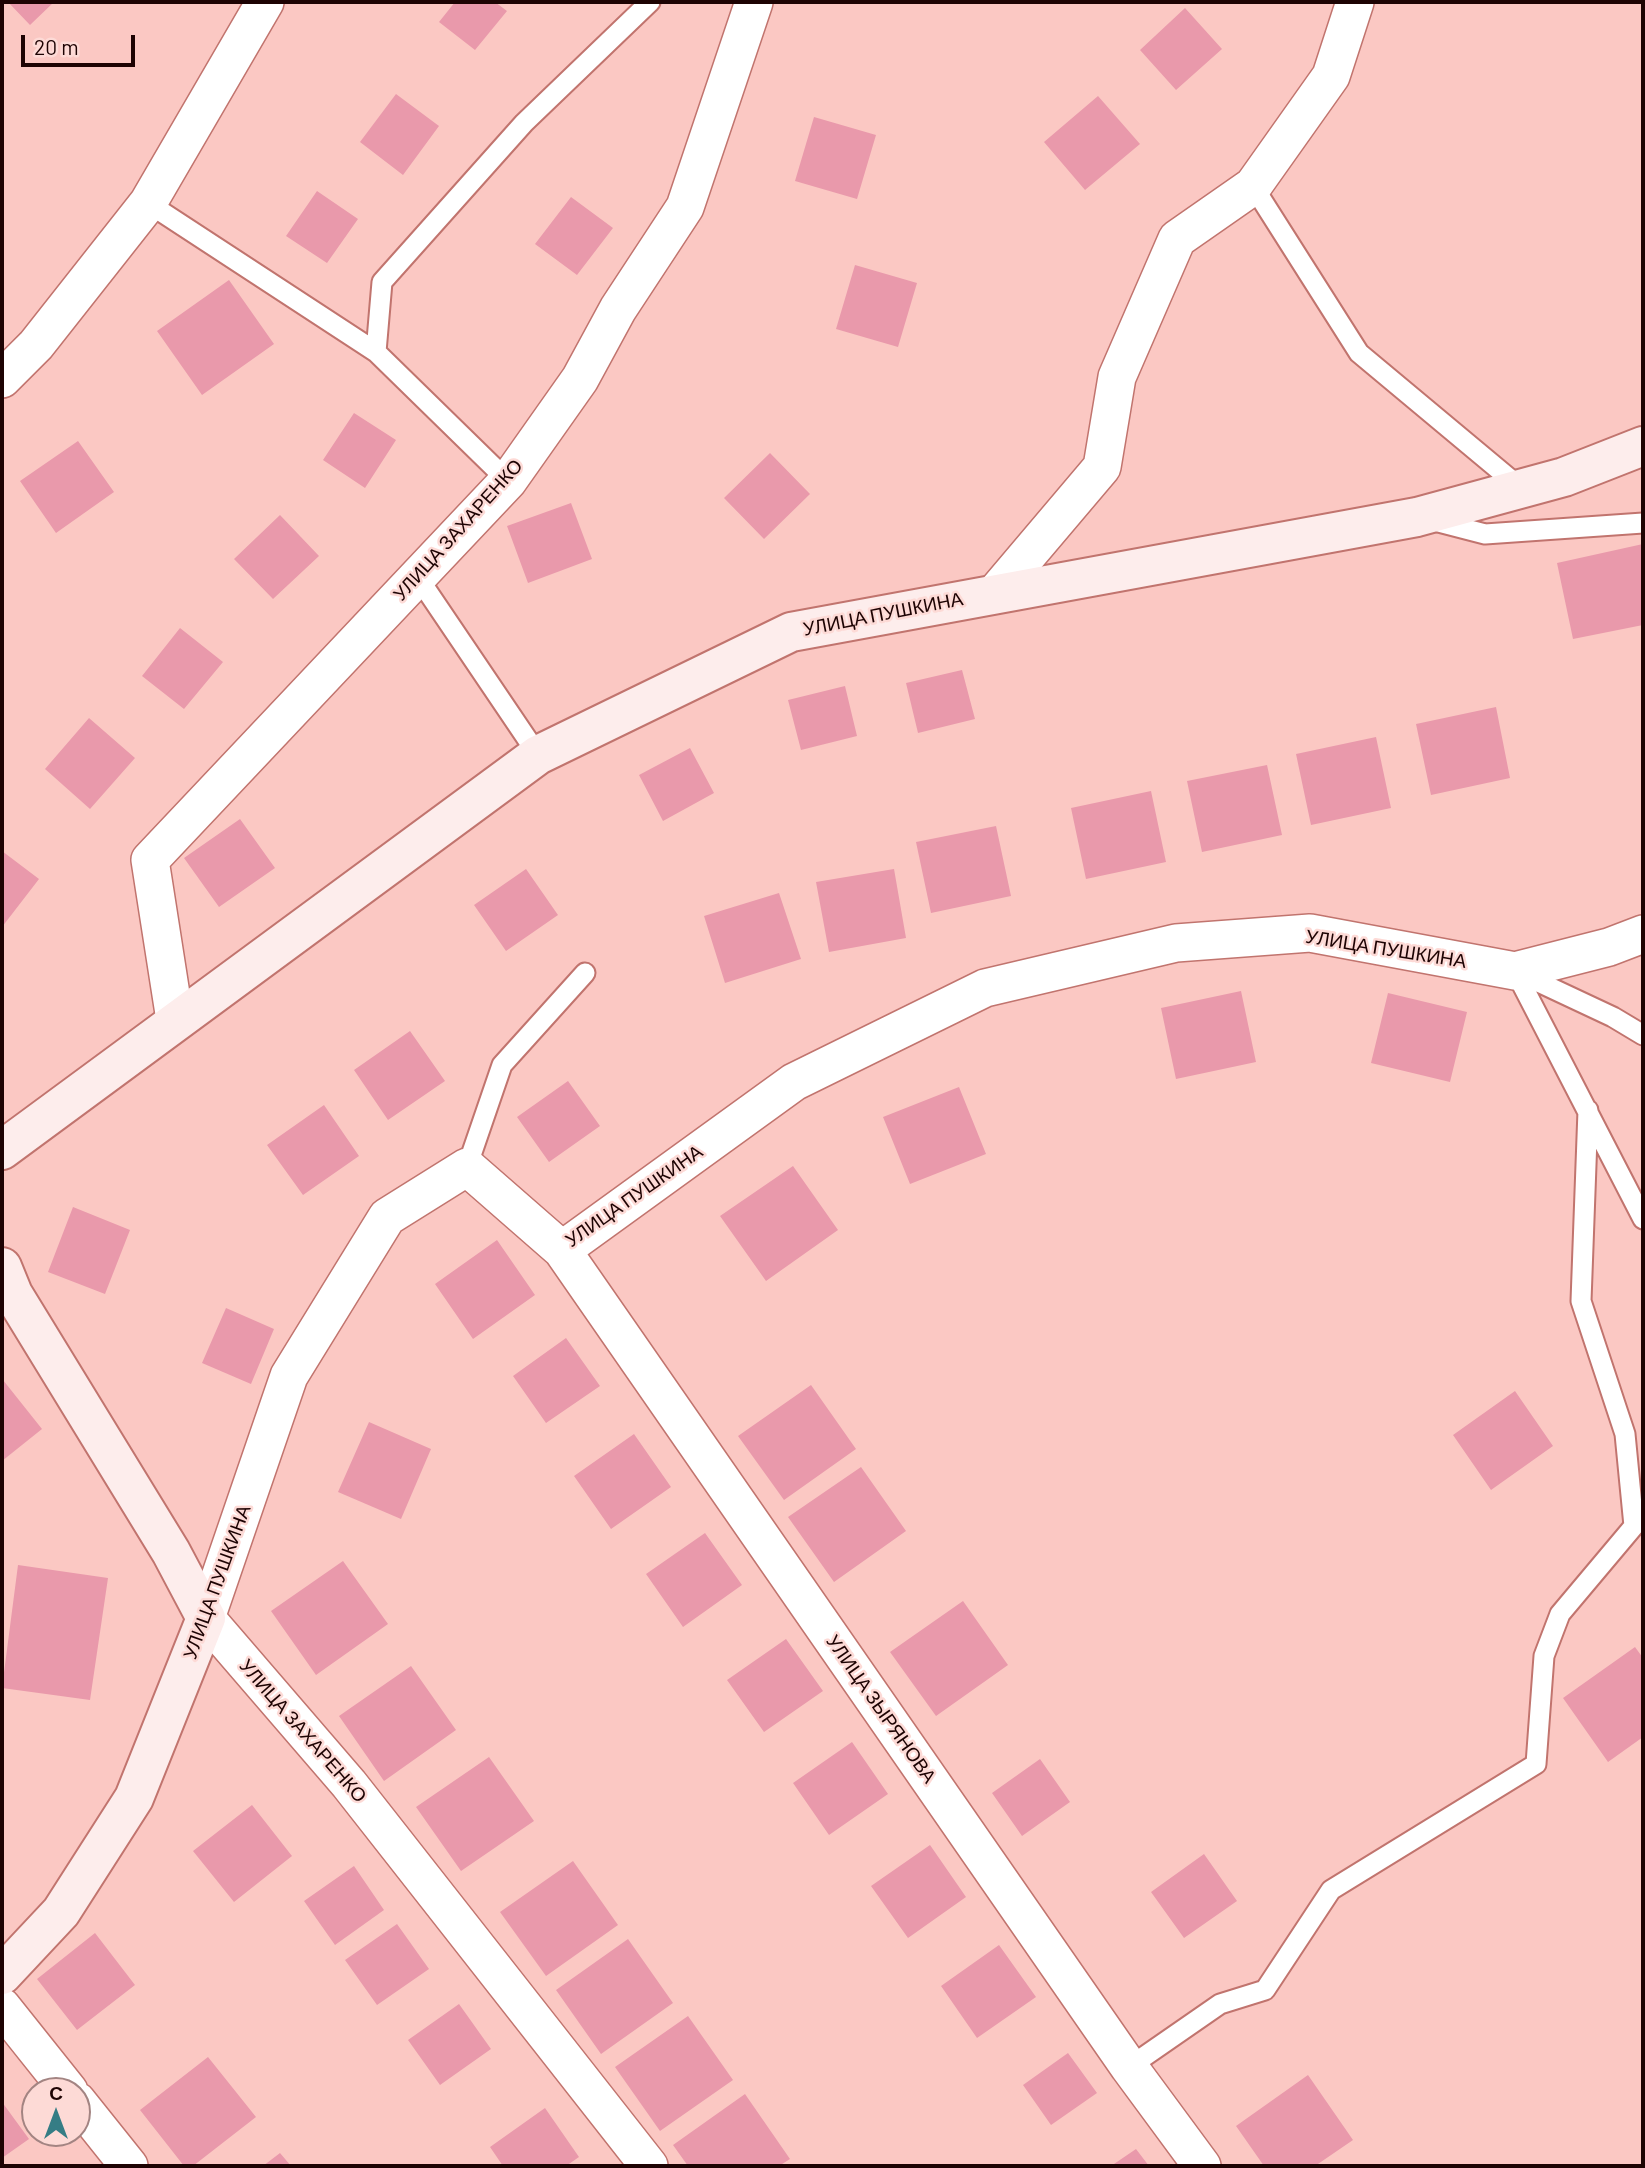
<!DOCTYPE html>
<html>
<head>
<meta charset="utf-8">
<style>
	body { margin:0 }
	#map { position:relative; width:1645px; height:2168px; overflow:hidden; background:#fbc8c3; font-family:Barlow,sans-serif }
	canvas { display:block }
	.frame { position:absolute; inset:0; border:4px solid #1d0303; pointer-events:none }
	.north { position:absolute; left:21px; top:2077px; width:70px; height:70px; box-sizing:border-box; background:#fddad6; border:2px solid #a38482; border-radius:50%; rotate:0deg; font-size:19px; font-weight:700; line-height:28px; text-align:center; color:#1d0303 }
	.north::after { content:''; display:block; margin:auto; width:24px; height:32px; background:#357d85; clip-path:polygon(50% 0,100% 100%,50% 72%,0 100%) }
	.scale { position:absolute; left:21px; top:35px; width:114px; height:32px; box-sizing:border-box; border:4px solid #1d0303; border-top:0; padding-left:9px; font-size:21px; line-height:24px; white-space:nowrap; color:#1d0303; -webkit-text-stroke:5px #fddad6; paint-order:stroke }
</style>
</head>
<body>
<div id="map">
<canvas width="1645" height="2168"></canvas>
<div class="frame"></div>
<div class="north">С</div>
<div class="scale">20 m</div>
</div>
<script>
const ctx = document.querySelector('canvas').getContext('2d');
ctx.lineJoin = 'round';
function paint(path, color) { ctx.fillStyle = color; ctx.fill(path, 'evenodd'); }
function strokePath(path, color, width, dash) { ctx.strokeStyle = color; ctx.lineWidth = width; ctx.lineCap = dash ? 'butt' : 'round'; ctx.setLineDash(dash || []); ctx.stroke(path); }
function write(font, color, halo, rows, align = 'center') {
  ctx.font = font + ' Barlow,sans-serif'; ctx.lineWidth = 5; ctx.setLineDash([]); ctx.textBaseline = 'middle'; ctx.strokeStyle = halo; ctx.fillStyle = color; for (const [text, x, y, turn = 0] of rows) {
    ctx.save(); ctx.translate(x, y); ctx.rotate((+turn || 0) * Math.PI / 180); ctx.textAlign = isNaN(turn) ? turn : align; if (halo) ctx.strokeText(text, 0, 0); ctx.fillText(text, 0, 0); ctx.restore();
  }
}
const building = new Path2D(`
	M 8,2 L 54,2 L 30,25 Z
	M 455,2 L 495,2 L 507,11 L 475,50 L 439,22 Z
	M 1185,8 L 1222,49 L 1176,90 L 1140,50 Z
	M 396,94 L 439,126 L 403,175 L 360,142 Z
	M 1098,96 L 1140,144 L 1085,190 L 1044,142 Z
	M 814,117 L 876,135 L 857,199 L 795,181 Z
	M 317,191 L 358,219 L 327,263 L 286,236 Z
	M 571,197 L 613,228 L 577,275 L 535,244 Z
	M 855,265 L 917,283 L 898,347 L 836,329 Z
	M 229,280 L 274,344 L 202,395 L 157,331 Z
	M 354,413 L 396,440 L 365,488 L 323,460 Z
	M 78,441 L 114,492 L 56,533 L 20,481 Z
	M 770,453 L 810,494 L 764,539 L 724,498 Z
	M 571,503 L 592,559 L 528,583 L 507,526 Z
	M 280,515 L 319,556 L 273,599 L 234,559 Z
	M 1643,544 L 1643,625 L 1573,639 L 1557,563 Z
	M 180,628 L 223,662 L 184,709 L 142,676 Z
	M 962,670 L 975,719 L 918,733 L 906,683 Z
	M 845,686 L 857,736 L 801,750 L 788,700 Z
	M 1496,707 L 1510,778 L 1431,795 L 1416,724 Z
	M 89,718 L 135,758 L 90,809 L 45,769 Z
	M 1376,737 L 1391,808 L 1311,825 L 1296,754 Z
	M 690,748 L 714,793 L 663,821 L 639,775 Z
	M 1267,765 L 1282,835 L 1202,852 L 1187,781 Z
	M 1151,791 L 1166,862 L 1086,879 L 1071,808 Z
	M 240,819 L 275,868 L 219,907 L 184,858 Z
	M 996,826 L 1011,896 L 931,913 L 916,842 Z
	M 2,851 L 39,879 L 2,927 Z
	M 526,869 L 558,915 L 506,951 L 474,905 Z
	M 894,869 L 906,938 L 829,952 L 816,882 Z
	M 779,893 L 801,959 L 725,983 L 704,916 Z
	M 1241,991 L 1256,1062 L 1176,1079 L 1161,1008 Z
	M 1388,993 L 1467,1012 L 1450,1082 L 1371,1063 Z
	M 410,1031 L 445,1081 L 388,1120 L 354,1070 Z
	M 568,1081 L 600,1126 L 549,1162 L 517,1117 Z
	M 959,1087 L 986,1154 L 910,1184 L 883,1117 Z
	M 324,1105 L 359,1156 L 303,1195 L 267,1145 Z
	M 793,1166 L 838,1230 L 766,1281 L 720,1216 Z
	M 73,1207 L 130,1230 L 105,1294 L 48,1272 Z
	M 497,1240 L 535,1295 L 473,1339 L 435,1284 Z
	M 226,1308 L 274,1329 L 251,1384 L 202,1363 Z
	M 566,1338 L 600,1386 L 546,1423 L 513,1376 Z
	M 3,1380 L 42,1429 L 2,1461 L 2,1381 Z
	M 811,1385 L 856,1449 L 784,1500 L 738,1436 Z
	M 1515,1391 L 1553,1446 L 1491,1490 L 1453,1435 Z
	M 369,1422 L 431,1449 L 401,1519 L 338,1492 Z
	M 634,1434 L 671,1487 L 611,1529 L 574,1476 Z
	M 861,1467 L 906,1531 L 834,1582 L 788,1517 Z
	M 705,1533 L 742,1585 L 683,1627 L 646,1574 Z
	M 343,1561 L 388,1624 L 316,1675 L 271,1611 Z
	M 18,1565 L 108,1578 L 90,1700 L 2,1688 Z
	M 963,1601 L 1008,1665 L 936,1716 L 890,1652 Z
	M 786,1639 L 823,1691 L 764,1732 L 727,1680 Z
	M 1635,1647 L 1643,1658 L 1643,1737 L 1608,1762 L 1563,1698 Z
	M 411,1666 L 456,1730 L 384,1781 L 339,1716 Z
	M 852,1742 L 888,1794 L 829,1835 L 793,1783 Z
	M 489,1757 L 534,1821 L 461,1871 L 416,1807 Z
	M 1040,1759 L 1070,1802 L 1022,1836 L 992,1793 Z
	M 252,1805 L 292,1856 L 234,1902 L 193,1851 Z
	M 930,1845 L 966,1897 L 908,1938 L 871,1886 Z
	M 1204,1854 L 1237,1901 L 1184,1938 L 1151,1892 Z
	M 573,1861 L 618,1925 L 546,1976 L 500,1912 Z
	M 354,1866 L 384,1910 L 335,1945 L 304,1901 Z
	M 397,1924 L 429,1969 L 377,2005 L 345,1960 Z
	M 95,1933 L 135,1985 L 77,2030 L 37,1979 Z
	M 628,1939 L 673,2003 L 601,2054 L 556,1990 Z
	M 999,1945 L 1036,1997 L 977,2038 L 941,1986 Z
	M 459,2004 L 491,2049 L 440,2085 L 408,2040 Z
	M 688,2016 L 733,2080 L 660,2131 L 615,2067 Z
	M 1068,2053 L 1097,2093 L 1051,2125 L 1023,2085 Z
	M 208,2057 L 256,2117 L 193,2166 L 184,2166 L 140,2110 Z
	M 1308,2075 L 1353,2140 L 1315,2166 L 1264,2166 L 1236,2126 Z
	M 745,2094 L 790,2159 L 779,2166 L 688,2166 L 673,2145 Z
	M 2,2102 L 29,2139 L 2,2158 Z
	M 545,2108 L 579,2157 L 566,2166 L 503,2166 L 490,2147 Z
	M 1136,2149 L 1149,2166 L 1111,2166 Z
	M 280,2153 L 291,2166 L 263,2166 Z`);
const lane = new Path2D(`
	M 1253,186 L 1359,353 L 1522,489
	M 148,203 L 376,352 L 508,481
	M 376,352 L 382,282 L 524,123 L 650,2
	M 1431,520 L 1485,534 L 1643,523
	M 417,576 L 538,755
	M 1643,1035 L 1613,1017 L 1515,971 L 1643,1219
	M 467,1167 L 502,1065 L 585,973
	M 1129,2067 L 1220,2004 L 1265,1990 L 1331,1890 L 1536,1764 L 1544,1656 L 1560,1614 L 1634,1526 L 1625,1434 L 1581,1301 L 1588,1110`);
const street = new Path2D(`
	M 2,379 L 36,345 L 148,203 L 265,2
	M 997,591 L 1102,467 L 1117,377 L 1177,239 L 1253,186 L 1331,76 L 1355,2
	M 175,1020 L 150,860 L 508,481 L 580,379 L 618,309 L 685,207 L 754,2
	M 562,1250 L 1129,2067 L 1202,2166
	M 2,2007 L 69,2091
	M 77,2101 L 129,2166
	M 649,2166 L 349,1784 L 206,1618 L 289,1376 L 387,1217 L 467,1167 L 562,1250 L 794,1082 L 985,988 L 1176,943 L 1310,933 L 1515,971 L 1609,947 L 1643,934`);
const secondary = new Path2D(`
	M 2,1150 L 538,755 L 791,632 L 1417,517 L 1564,477 L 1643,446
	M 2,1267 L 13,1294 L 171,1552 L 206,1618 L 134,1798 L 61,1912 L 2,1975`);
const streetNames = [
	["УЛИЦА ЗАХАРЕНКО",458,530,-48],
	["УЛИЦА ПУШКИНА",883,614,-11],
	["УЛИЦА ПУШКИНА",1386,949,9],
	["УЛИЦА ПУШКИНА",634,1196,-35],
	["УЛИЦА ПУШКИНА",217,1582,-70],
	["УЛИЦА ЗЫРЯНОВА",881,1709,55],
	["УЛИЦА ЗАХАРЕНКО",303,1731,49]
];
paint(building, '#e999ab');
strokePath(lane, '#c1746e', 23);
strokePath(street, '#c1746e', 40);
strokePath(secondary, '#c1746e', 42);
strokePath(lane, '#fff', 19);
strokePath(street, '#fff', 37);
strokePath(secondary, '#fdedec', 38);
write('19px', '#1d0303', '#fddad6', streetNames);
</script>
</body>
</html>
